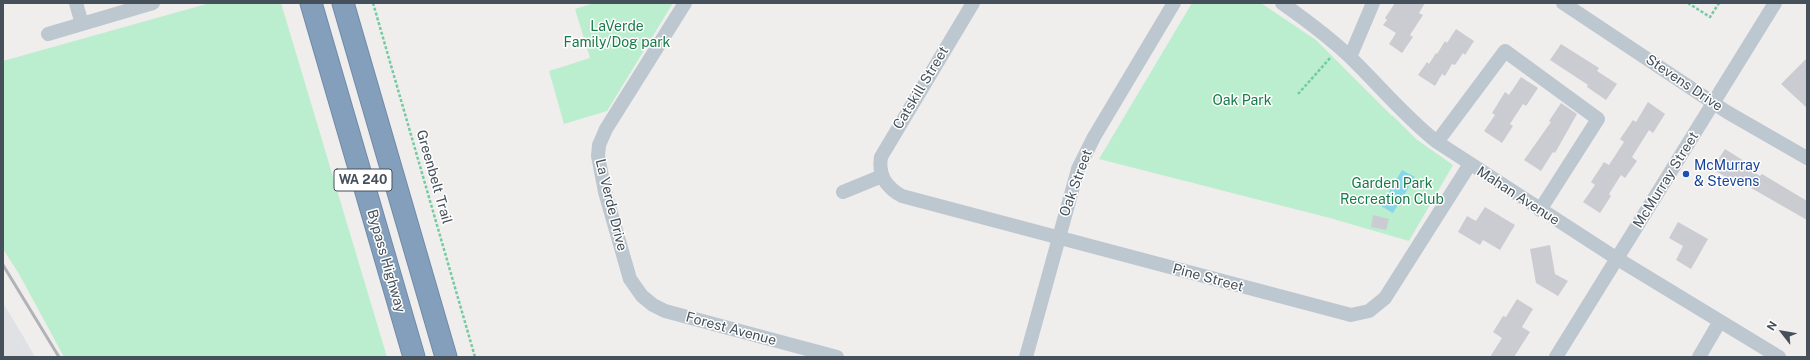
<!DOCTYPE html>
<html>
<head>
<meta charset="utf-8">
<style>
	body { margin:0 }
	#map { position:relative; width:1810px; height:360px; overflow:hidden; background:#f0eded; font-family:"Public Sans",sans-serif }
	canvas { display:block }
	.frame { position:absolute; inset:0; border:4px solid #45505a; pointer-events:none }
	.north { position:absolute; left:1762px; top:312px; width:40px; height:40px; -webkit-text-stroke:3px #fff; paint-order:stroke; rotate:301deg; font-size:11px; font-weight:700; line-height:16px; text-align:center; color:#45505a }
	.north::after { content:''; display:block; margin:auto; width:14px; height:18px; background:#45505a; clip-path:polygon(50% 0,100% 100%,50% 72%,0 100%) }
</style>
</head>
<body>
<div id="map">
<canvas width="1810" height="360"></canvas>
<div class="frame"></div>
<div class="north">N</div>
</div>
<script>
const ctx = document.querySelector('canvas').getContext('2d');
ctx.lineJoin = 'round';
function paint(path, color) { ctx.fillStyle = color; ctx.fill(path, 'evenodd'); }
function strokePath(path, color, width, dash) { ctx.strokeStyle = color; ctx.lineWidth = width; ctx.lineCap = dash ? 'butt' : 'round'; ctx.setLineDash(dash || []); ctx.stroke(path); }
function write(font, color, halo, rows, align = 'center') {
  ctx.font = font + ' "Public Sans",sans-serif'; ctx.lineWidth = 3; ctx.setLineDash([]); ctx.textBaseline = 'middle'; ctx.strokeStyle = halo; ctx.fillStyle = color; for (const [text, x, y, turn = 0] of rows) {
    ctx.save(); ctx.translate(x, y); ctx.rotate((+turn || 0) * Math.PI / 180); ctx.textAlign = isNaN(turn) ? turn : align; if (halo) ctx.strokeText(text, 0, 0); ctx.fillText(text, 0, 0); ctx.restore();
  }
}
const airport = new Path2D(`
	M 3,303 L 23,336 L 35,357 L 3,357 Z`);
const green = new Path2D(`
	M 210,3 L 281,3 L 387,357 L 64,357 L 19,274 L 3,249 L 3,61 Z
	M 594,3 L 673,3 L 607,111 L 564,124 L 549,71 L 590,58 L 575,9 Z
	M 1192,3 L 1261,3 L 1316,40 L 1392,116 L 1393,116 L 1416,139 L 1453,165 L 1409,241 L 1330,218 L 1099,159 Z`);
const water = new Path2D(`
	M 1402,170 L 1415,177 L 1393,213 L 1381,206 Z`);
const building = new Path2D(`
	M 1395,3 L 1425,3 L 1419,13 L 1423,15 L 1410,35 L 1413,37 L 1402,53 L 1389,44 L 1396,33 L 1383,25 L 1387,20 L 1385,18 Z
	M 1456,29 L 1474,41 L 1465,55 L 1463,53 L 1455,65 L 1452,64 L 1445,76 L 1442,74 L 1435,86 L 1418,75 L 1427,62 L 1429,64 L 1436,53 L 1437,54 L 1445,41 L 1447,43 Z
	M 1561,44 L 1599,68 L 1597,71 L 1617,84 L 1606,100 L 1587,87 L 1588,85 L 1550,60 Z
	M 1807,58 L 1807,108 L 1781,84 Z
	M 1521,77 L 1538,88 L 1526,106 L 1523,104 L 1510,124 L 1513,126 L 1502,143 L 1484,131 L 1495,115 L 1492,113 L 1505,92 L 1509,95 Z
	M 1648,102 L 1665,114 L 1653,133 L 1649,130 L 1632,157 L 1637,161 L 1625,178 L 1621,175 L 1609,194 L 1611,196 L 1600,213 L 1583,202 L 1595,185 L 1591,182 L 1604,162 L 1609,165 L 1624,142 L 1620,139 L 1633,120 L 1636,122 Z
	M 1561,103 L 1577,114 L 1555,153 L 1553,152 L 1541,171 L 1524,160 L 1551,122 L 1549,121 Z
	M 1725,149 L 1744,161 L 1742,165 L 1760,176 L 1762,174 L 1807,201 L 1807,220 L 1732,177 L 1731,180 L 1712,169 Z
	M 1485,207 L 1515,225 L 1500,250 L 1483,240 L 1480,245 L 1458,232 L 1467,216 L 1476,221 Z
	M 1373,215 L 1389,219 L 1386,230 L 1371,227 Z
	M 1678,222 L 1708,239 L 1691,269 L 1676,260 L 1683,246 L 1669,238 Z
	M 1550,245 L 1555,274 L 1568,281 L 1558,296 L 1536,283 L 1530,249 Z
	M 1517,299 L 1533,309 L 1522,327 L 1530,332 L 1514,357 L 1490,357 L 1502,338 L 1493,332 L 1503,316 L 1506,317 Z`);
const path = new Path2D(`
	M 373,3 L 475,357
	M 1688,3 L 1710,17 L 1719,3
	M 1298,94 L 1331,57`);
const minor = new Path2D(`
	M 76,3 L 82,24
	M 685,3 L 606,129 L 599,145 L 598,156 L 605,192 L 630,279 L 642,296 L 653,305 L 665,311 L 837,357
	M 973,3 L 881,157 C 878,175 886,187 902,196 L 1351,315 L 1369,311 L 1385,298 L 1470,164
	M 1282,3 C 1306,20 1328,36 1349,56 C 1379,85 1405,117 1437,142 L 1616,258 L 1779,357
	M 1563,3 L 1727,112 L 1807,158
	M 48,34 L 153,3
	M 1350,57 L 1373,3
	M 1437,142 L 1505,51 L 1598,119 L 1540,210
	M 843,192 L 882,176
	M 1026,357 L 1078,169 L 1094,137 L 1174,3
	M 1556,357 L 1775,3
	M 1699,357 L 1720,321`);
const highway = new Path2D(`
	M 311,3 L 414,357
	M 343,3 L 446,357`);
const rail = new Path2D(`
	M 3,265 L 59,357`);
const markers = [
	[1686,174,4,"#1a4fb4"]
];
const shields = [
	[363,180,58]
];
const shieldNames = [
	["WA 240",363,180]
];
const parkNames = [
	["LaVerde",617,27],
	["Family/Dog park",617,43],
	["Oak Park",1242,101],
	["Garden Park",1392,184],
	["Recreation Club",1392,200]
];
const streetNames = [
	["Stevens Drive",1684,83,34],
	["Catskill Street",921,88,-59],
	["Greenbelt Trail",434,177,74],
	["McMurray Street",1666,180,-58],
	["Oak Street",1076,183,-70],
	["Mahan Avenue",1518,196,33],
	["La Verde Drive",611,205,76],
	["Bypass Highway",386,261,74],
	["Pine Street",1208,278,15],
	["Forest Avenue",731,329,15]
];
const transitNames = [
	["McMurray",1694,166],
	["& Stevens",1694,182]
];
paint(airport, '#dfe1e5');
paint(green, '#bbeece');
paint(water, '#88d6ea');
paint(building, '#caccd2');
strokePath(highway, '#708aa7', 23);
strokePath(path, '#73cba0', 2.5, [3, 2]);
strokePath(minor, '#bdc7cf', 14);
strokePath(highway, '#849fbc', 21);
strokePath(rail, '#afb2b7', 3);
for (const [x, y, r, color] of markers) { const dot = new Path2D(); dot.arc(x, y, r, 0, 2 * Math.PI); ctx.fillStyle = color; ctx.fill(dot); strokePath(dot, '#fff', 1.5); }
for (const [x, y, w] of shields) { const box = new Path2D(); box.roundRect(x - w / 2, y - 11, w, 22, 3); ctx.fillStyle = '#fff'; ctx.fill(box); strokePath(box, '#45505a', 1); }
write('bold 13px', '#45505a', null, shieldNames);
write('14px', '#177a49', '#fff', parkNames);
write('14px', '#45505a', '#fff', streetNames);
write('14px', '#164399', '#fff', transitNames, 'left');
</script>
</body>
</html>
